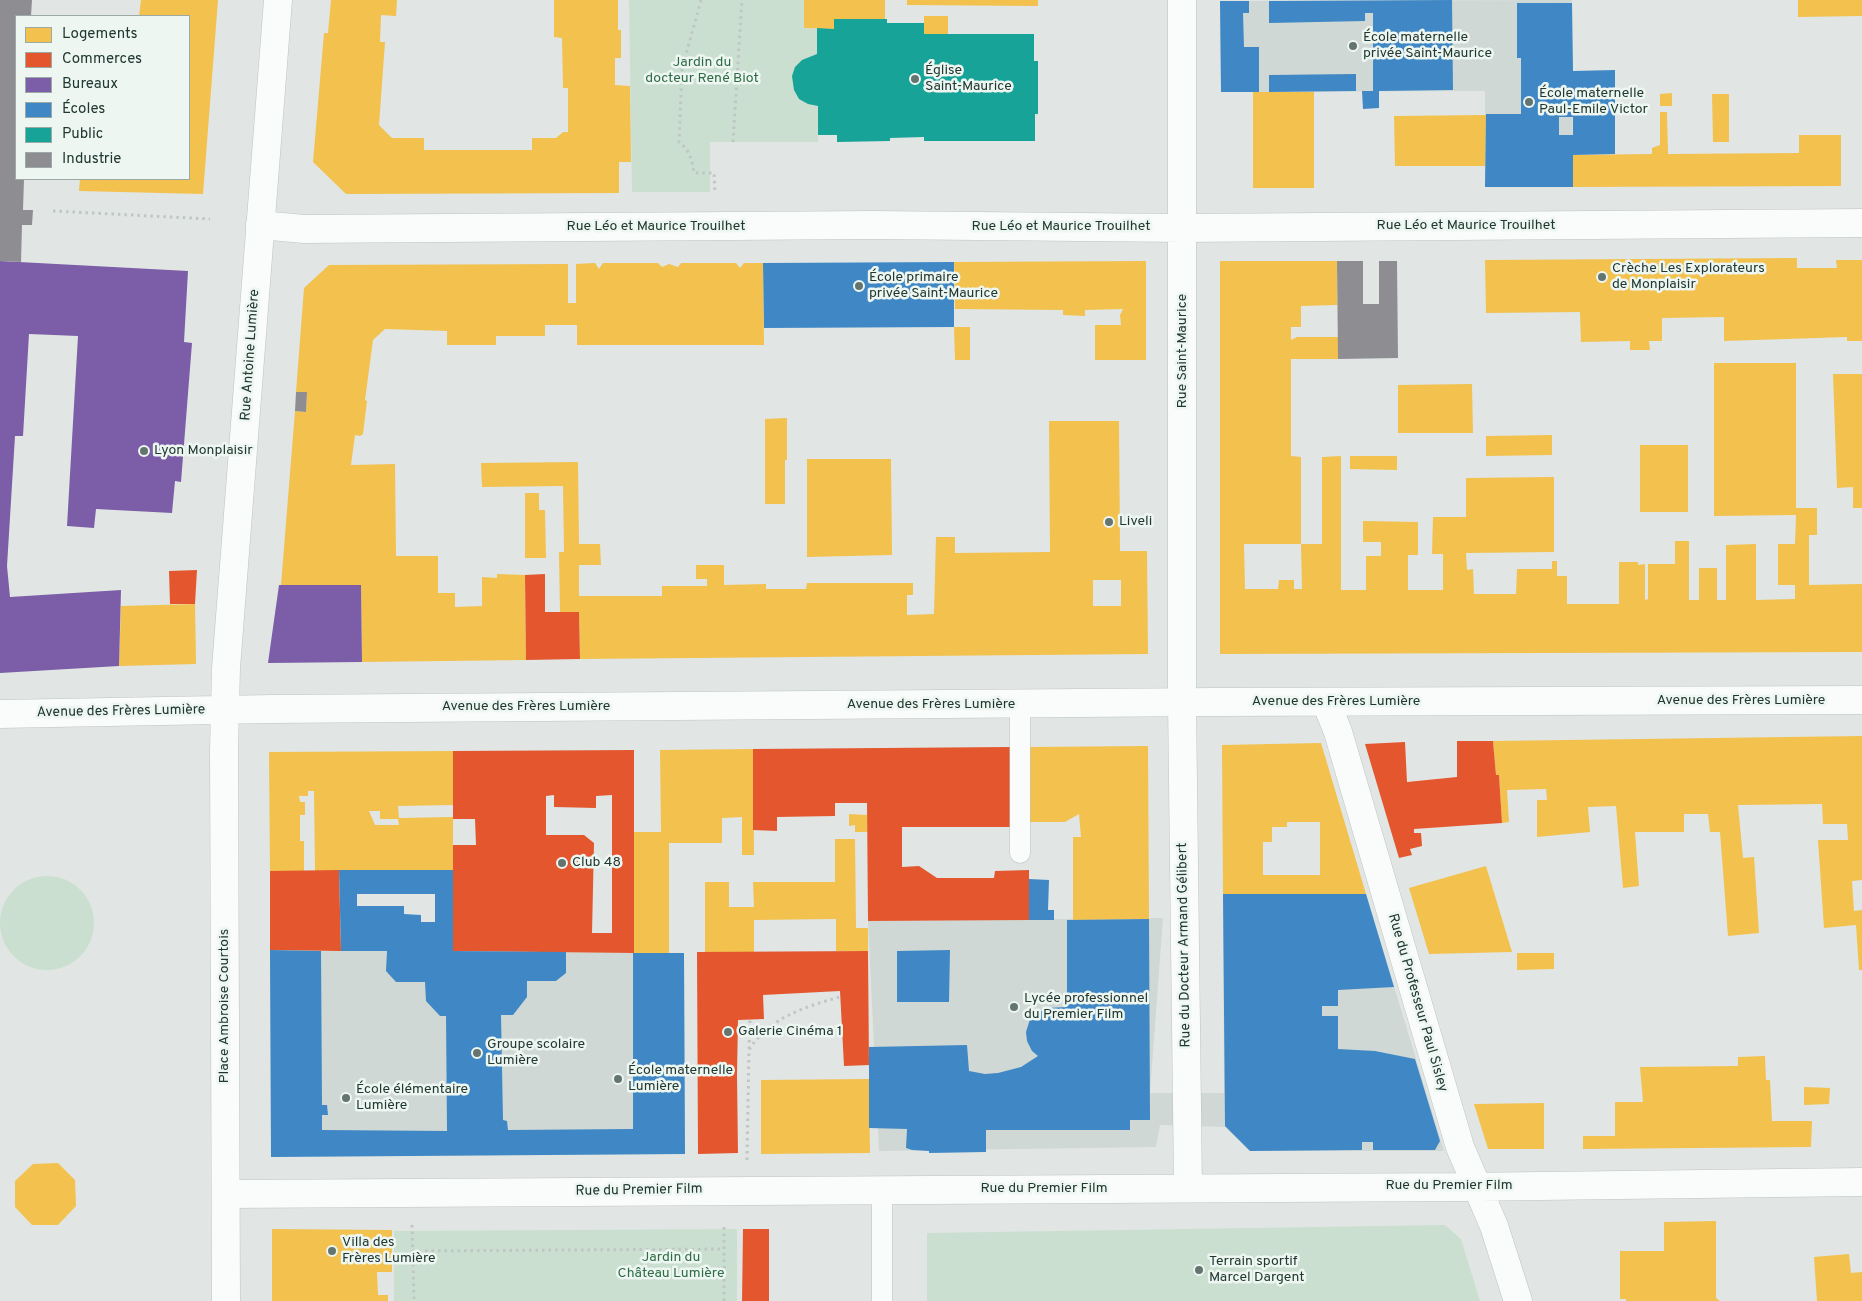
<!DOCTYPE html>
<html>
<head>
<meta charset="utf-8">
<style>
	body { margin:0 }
	#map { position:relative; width:1862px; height:1301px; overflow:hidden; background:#e1e6e4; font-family:Overpass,sans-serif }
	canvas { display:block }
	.legend { position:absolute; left:15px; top:15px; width:175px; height:165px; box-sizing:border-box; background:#eef6f2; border:1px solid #9caaa5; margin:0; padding:6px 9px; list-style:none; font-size:15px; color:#203831 }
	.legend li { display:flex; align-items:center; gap:10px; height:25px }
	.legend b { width:25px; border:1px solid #9caaa5 }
</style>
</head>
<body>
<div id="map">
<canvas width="1862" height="1301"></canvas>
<ul class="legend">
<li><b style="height:14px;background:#f2c14e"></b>Logements</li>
<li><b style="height:14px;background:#e4572e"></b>Commerces</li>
<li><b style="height:14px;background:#7b5ea7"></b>Bureaux</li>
<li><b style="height:14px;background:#3f88c5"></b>Écoles</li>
<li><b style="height:14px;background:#17a398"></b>Public</li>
<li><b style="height:14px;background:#8d8d92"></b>Industrie</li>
</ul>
</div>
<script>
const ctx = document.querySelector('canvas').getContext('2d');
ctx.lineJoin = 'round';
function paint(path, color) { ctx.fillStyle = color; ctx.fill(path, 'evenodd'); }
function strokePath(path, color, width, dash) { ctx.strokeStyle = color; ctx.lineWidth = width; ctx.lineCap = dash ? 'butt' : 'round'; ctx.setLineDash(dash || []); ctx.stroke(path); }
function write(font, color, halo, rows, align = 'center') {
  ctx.font = font + ' Overpass,sans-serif'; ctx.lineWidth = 5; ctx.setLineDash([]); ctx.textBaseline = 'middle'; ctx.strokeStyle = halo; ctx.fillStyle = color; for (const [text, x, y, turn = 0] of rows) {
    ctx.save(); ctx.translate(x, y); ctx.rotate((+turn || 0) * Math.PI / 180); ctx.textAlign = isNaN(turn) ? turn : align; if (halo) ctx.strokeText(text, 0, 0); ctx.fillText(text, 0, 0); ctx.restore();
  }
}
const built = new Path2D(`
	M 1572,0 L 1573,187 L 1485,187 L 1485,91 L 1221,92 L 1220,1 Z
	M 1223,894 L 1366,894 L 1444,1151 L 1250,1151 L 1225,1127 L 1160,1125 L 1156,1147 L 879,1151 L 868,921 L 1163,918 L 1150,1093 L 1224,1093 Z
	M 270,950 L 684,953 L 685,1154 L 271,1157 Z`);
const green = new Path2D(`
	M 629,0 L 804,0 L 804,28 L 818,29 L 818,142 L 710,142 L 710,192 L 632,192 Z
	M0 923a47 47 0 1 1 94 0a47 47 0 1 1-94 0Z
	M 1445,1225 L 1461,1239 L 1480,1301 L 927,1301 L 927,1233 Z
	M 737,1229 L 737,1301 L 394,1301 L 394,1231 Z`);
const homes = new Path2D(`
	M 141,0 L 218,0 L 203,194 L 79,191 L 80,179 L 189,179 L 189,16 L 139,16 Z
	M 331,0 L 397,0 L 396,16 L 381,15 L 380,42 L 385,42 L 379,125 L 392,138 L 424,138 L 424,150 L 532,150 L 532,138 L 556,138 L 563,132 L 568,132 L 568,88 L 563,88 L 562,38 L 554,37 L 554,0 L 618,0 L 618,30 L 621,30 L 621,58 L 615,58 L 615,85 L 630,86 L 631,162 L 619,162 L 619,193 L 346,194 L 313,162 L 324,33 L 328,33 Z
	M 804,0 L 885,0 L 885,19 L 834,19 L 834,29 L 804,28 Z
	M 907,0 L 1038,0 L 1038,6 L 907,5 Z
	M 1798,0 L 1862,0 L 1862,16 L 1798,17 Z
	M 924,16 L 948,16 L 948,34 L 924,34 Z
	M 1253,92 L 1314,92 L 1314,188 L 1253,188 Z
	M 1672,93 L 1672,106 L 1660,106 L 1660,94 Z
	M 1712,94 L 1729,94 L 1729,142 L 1713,142 Z
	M 1660,112 L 1667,112 L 1668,154 L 1799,153 L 1799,135 L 1841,135 L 1841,186 L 1573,187 L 1573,155 L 1652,154 L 1652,148 L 1660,145 Z
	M 1486,115 L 1485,166 L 1395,166 L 1394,116 Z
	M 1797,258 L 1797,268 L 1837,268 L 1836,260 L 1862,260 L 1862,341 L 1847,341 L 1847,337 L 1724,341 L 1724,317 L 1662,318 L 1662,341 L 1649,341 L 1650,350 L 1630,350 L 1630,341 L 1581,342 L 1580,312 L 1486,313 L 1485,260 Z
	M 1146,261 L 1146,360 L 1095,360 L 1095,325 L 1121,325 L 1120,315 L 1123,309 L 1085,310 L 1085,316 L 1063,315 L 1063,310 L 955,309 L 954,262 Z
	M 1220,261 L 1337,261 L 1337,305 L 1301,306 L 1301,327 L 1291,327 L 1291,340 L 1297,337 L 1338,337 L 1338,359 L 1291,359 L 1291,456 L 1301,457 L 1301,544 L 1322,544 L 1322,457 L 1341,456 L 1341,590 L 1366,590 L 1366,556 L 1381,556 L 1381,542 L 1363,542 L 1363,521 L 1418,522 L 1418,555 L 1408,555 L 1408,590 L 1443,590 L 1443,554 L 1432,554 L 1433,517 L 1466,517 L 1466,478 L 1554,477 L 1554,552 L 1466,553 L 1467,570 L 1473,569 L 1474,594 L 1516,594 L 1517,569 L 1552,569 L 1552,561 L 1557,561 L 1557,576 L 1567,576 L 1567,604 L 1619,604 L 1619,562 L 1638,562 L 1638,565 L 1645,564 L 1645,600 L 1648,599 L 1648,564 L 1675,564 L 1675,541 L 1689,541 L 1689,600 L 1699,600 L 1699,568 L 1717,568 L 1717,600 L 1726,600 L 1726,545 L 1756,544 L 1756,600 L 1795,599 L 1795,585 L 1778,585 L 1778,544 L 1795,544 L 1796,515 L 1714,516 L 1714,363 L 1796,363 L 1796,508 L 1817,508 L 1817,535 L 1809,535 L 1809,585 L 1862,584 L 1862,652 L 1220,654 ZM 1244,544 L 1301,544 L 1302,589 L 1294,589 L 1294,580 L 1279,580 L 1278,589 L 1245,589 Z
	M 595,263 L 599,269 L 603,263 L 658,263 L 662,267 L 669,264 L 678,267 L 681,263 L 736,263 L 740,268 L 744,263 L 763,263 L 764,345 L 577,345 L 577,325 L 545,325 L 545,336 L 496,336 L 496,345 L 447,345 L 447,331 L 385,329 L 373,340 L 365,400 L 367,401 L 363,434 L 360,436 L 355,435 L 351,465 L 395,464 L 396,556 L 438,556 L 438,593 L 455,593 L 455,607 L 482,606 L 482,577 L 497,578 L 497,574 L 525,575 L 526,660 L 362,662 L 361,585 L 281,585 L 295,411 L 306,412 L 307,392 L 296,392 L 304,288 L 329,265 L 568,264 L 568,303 L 576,303 L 576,264 Z
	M 954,327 L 970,327 L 970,360 L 955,360 Z
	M 1833,374 L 1862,374 L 1862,508 L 1853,508 L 1853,487 L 1837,488 Z
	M 1472,384 L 1473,433 L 1398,433 L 1398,385 Z
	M 787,418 L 787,460 L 785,460 L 785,504 L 765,504 L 765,419 Z
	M 1049,421 L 1119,421 L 1120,551 L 1147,551 L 1148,654 L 580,659 L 579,612 L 560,612 L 559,552 L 564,552 L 563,486 L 482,487 L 481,463 L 578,462 L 579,544 L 600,544 L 601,565 L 579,565 L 579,596 L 662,596 L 662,586 L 707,586 L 707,579 L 696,579 L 696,565 L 724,565 L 724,585 L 766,584 L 766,589 L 806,589 L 807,583 L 913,583 L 913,595 L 907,595 L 907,615 L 934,614 L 936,537 L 955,537 L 955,553 L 1050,552 ZM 1093,580 L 1121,580 L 1121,606 L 1093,606 Z
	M 1552,435 L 1552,455 L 1486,456 L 1486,436 Z
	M 1640,445 L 1688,445 L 1688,512 L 1640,512 Z
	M 1350,456 L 1397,456 L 1397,470 L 1350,469 Z
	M 807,459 L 891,459 L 892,555 L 807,557 Z
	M 525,493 L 539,493 L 539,510 L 545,510 L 546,558 L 525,558 Z
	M 195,604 L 196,664 L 119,666 L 121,606 Z
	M 1862,736 L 1862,880 L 1852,881 L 1854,911 L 1862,910 L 1862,970 L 1859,970 L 1856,925 L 1824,928 L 1818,840 L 1848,840 L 1847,824 L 1823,824 L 1822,804 L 1738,805 L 1743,858 L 1754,857 L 1759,933 L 1728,936 L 1720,832 L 1710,832 L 1708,814 L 1684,814 L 1684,832 L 1635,832 L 1639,886 L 1623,888 L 1616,806 L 1588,807 L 1590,832 L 1537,837 L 1537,800 L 1547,800 L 1546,789 L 1507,790 L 1509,822 L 1502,823 L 1499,775 L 1496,775 L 1493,741 Z
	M 1321,743 L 1366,894 L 1223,894 L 1222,745 ZM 1287,822 L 1320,822 L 1320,875 L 1263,875 L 1263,842 L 1272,842 L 1272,827 L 1287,827 Z
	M 1148,746 L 1149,919 L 1073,920 L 1073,837 L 1081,837 L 1079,814 L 1065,822 L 1029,822 L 1029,747 Z
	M 753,749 L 754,855 L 742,855 L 742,817 L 722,818 L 722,843 L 669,843 L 669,953 L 634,953 L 634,832 L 661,832 L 660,750 Z
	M 453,751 L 453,805 L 398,806 L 399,818 L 453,817 L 453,870 L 315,871 L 314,791 L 308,791 L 308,796 L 299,796 L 300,802 L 305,802 L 305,815 L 300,815 L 300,841 L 304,841 L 304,871 L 270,871 L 269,752 ZM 369,811 L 380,811 L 380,819 L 398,819 L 399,825 L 375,825 Z
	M 849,814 L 867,815 L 867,832 L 855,832 L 855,825 L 849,826 Z
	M 835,839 L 855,839 L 856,928 L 868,928 L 868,951 L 836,951 L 836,919 L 754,920 L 754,952 L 705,952 L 705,882 L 729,882 L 729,907 L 754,907 L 753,882 L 835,882 Z
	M 1486,866 L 1512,952 L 1429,954 L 1409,888 Z
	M 1517,953 L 1554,953 L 1554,969 L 1517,970 Z
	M 1765,1056 L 1766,1080 L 1770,1080 L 1772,1121 L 1812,1121 L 1811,1147 L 1583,1149 L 1583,1136 L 1615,1136 L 1615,1102 L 1643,1102 L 1640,1067 L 1738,1066 L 1738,1057 Z
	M 869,1079 L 870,1153 L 761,1154 L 761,1080 Z
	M 1804,1087 L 1830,1088 L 1829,1104 L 1804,1105 Z
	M 1544,1103 L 1544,1149 L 1488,1149 L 1474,1104 Z
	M 58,1163 L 75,1180 L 76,1206 L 58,1225 L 32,1225 L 15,1207 L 15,1181 L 33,1164 Z
	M 1716,1221 L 1716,1298 L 1720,1301 L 1626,1301 L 1626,1299 L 1620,1299 L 1620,1251 L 1664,1251 L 1664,1222 Z
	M 272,1229 L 392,1230 L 392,1272 L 377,1272 L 378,1295 L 388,1295 L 388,1301 L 272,1301 Z
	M 1849,1254 L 1851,1273 L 1862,1272 L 1862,1301 L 1817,1301 L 1814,1257 Z`);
const shops = new Path2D(`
	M 197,570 L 195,604 L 170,604 L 169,571 Z
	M 545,574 L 545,612 L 579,612 L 580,659 L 526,660 L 525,575 Z
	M 1457,741 L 1493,741 L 1496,775 L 1499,775 L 1502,823 L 1414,829 L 1414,833 L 1421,833 L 1422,846 L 1410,849 L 1412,855 L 1399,858 L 1365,744 L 1405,742 L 1407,782 L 1457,777 Z
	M 1010,747 L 1010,827 L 902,827 L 902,867 L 919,866 L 937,878 L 994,878 L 995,871 L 1029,870 L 1029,920 L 868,921 L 867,803 L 835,803 L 835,816 L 777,817 L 777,831 L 753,830 L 753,749 Z
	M 634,750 L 634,953 L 453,951 L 453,845 L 476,845 L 475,819 L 453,819 L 453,751 ZM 554,795 L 554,807 L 596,808 L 596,796 L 612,795 L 612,933 L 592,933 L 594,843 L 584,835 L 546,835 L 546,796 Z
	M 339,870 L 341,951 L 270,950 L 270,871 Z
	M 868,951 L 869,1065 L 844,1066 L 840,991 L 763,995 L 764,1019 L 738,1020 L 737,1075 L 738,1153 L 698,1154 L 697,952 Z
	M 743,1229 L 769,1229 L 769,1301 L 742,1301 Z`);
const offices = new Path2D(`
	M 0,261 L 188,271 L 184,342 L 192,343 L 181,482 L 175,481 L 172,513 L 96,509 L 94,528 L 67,526 L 78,336 L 29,334 L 23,436 L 15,436 L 7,566 L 10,597 L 121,590 L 119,666 L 0,673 Z
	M 279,585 L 361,585 L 362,662 L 268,663 Z`);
const schools = new Path2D(`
	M 1452,0 L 1453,90 L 1379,91 L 1379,108 L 1363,109 L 1362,91 L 1373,91 L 1373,13 L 1365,13 L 1365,21 L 1269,23 L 1269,1 Z
	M 1220,1 L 1249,1 L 1249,13 L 1243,13 L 1244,47 L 1259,47 L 1259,92 L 1221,92 Z
	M 1517,3 L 1572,3 L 1573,71 L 1615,70 L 1615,154 L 1573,155 L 1573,187 L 1485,187 L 1486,114 L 1521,114 L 1521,58 L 1517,58 ZM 1559,117 L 1573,117 L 1573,135 L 1559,135 Z
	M 1356,74 L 1356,91 L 1269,92 L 1269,75 Z
	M 954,262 L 954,327 L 764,328 L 763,263 Z
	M 339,870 L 453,870 L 453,951 L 566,952 L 566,973 L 556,981 L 527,981 L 527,997 L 513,1015 L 501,1015 L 503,1120 L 507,1121 L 508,1130 L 633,1129 L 633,953 L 684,953 L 685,1154 L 271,1157 L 270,950 L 321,951 L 322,1105 L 327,1105 L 328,1115 L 322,1115 L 322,1130 L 447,1131 L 446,1016 L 440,1016 L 426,1001 L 425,982 L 396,982 L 386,971 L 387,951 L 341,951 ZM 357,894 L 435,894 L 435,922 L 421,922 L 421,915 L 404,914 L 404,906 L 357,906 Z
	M 1029,879 L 1049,880 L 1048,910 L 1054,910 L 1054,920 L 1029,920 Z
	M 1223,894 L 1366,894 L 1394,987 L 1338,990 L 1338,1006 L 1322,1006 L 1322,1016 L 1338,1016 L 1338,1049 L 1375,1051 L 1415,1059 L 1440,1141 L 1435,1150 L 1373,1150 L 1373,1142 L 1362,1142 L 1362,1150 L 1250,1151 L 1225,1126 Z
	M 1149,919 L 1150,1120 L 1130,1120 L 1130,1130 L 986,1130 L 986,1152 L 929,1153 L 929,1151 L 912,1150 L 906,1148 L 907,1129 L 869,1128 L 869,1047 L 967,1045 L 969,1071 L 985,1074 L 998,1073 L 1021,1067 L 1038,1056 L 1032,1051 L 1027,1041 L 1026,1032 L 1031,1016 L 1048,1008 L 1067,1007 L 1067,920 Z
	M 950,950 L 949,1002 L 897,1002 L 897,951 Z`);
const public = new Path2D(`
	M 834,19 L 887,19 L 887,23 L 924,23 L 924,34 L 1034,34 L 1034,61 L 1038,61 L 1038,114 L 1035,114 L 1035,141 L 924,141 L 924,137 L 890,138 L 890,141 L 837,142 L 837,135 L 818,135 L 818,106 L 808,104 L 799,99 L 794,90 L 792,76 L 795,67 L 802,60 L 817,54 L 817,28 L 834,29 Z`);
const industry = new Path2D(`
	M 0,0 L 32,0 L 31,16 L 16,16 L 16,179 L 24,179 L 23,210 L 33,210 L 32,225 L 22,225 L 21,262 L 0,261 Z
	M 1337,261 L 1363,261 L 1363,304 L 1379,304 L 1379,261 L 1397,261 L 1398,358 L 1338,359 Z
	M 296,392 L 307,392 L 306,412 L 295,411 Z`);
const path = new Path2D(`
	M 701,0 L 682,69 L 679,142 C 690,150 692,160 694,173 L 714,173 L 715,194
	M 733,142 L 742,0
	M 53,211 L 210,219
	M 749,1049 L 750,1020
	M 747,1160 L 749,1050 C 768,1018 807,1006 840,997
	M 412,1225 L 414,1301
	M 412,1251 L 724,1249
	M 724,1301 L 724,1223`);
const lane = new Path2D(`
	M 1020,704 L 1020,853
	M 882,1189 L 882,1301`);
const street = new Path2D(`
	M 1182,0 L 1182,702 L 1188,1187
	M 260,225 L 304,229 L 873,225 L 1183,228 L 1862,223
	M 1326,702 L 1338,732 L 1460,1147 L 1494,1226 L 1518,1301
	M 226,1194 L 1460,1187 L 1862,1182`);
const secondary = new Path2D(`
	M 0,714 L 272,709 L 1216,702 L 1862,700
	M 226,1301 L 224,751 L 226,668 L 278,0`);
const markers = [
	[1353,46,5,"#647570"],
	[915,79,5,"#647570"],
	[1529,102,5,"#647570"],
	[1602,277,5,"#647570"],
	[859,286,5,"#647570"],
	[144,451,5,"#647570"],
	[1109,522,5,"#647570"],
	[562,863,5,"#647570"],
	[1014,1007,5,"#647570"],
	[728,1032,5,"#647570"],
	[477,1053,5,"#647570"],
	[618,1079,5,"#647570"],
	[346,1098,5,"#647570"],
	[332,1251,5,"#647570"],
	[1199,1270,5,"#647570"]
];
const poiNames = [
	["École maternelle",1363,38],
	["privée Saint-Maurice",1363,54],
	["Église",925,71],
	["Saint-Maurice",925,87],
	["École maternelle",1539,94],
	["Paul-Emile Victor",1539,110],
	["Crèche Les Explorateurs",1612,269],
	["de Monplaisir",1612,285],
	["École primaire",869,278],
	["privée Saint-Maurice",869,294],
	["Lyon Monplaisir",154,451],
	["Liveli",1119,522],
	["Club 48",572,863],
	["Lycée professionnel",1024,999],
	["du Premier Film",1024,1015],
	["Galerie Cinéma 1",738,1032],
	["Groupe scolaire",487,1045],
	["Lumière",487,1061],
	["École maternelle",628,1071],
	["Lumière",628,1087],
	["École élémentaire",356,1090],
	["Lumière",356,1106],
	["Villa des",342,1243],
	["Frères Lumière",342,1259],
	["Terrain sportif",1209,1262],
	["Marcel Dargent",1209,1278]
];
const parkNames = [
	["Jardin du",702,63],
	["docteur René Biot",702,79],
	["Jardin du",671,1258],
	["Château Lumière",671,1274]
];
const streetNames = [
	["Rue Léo et Maurice Trouilhet",1466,226],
	["Rue Léo et Maurice Trouilhet",656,227],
	["Rue Léo et Maurice Trouilhet",1061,227],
	["Rue Saint-Maurice",1183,351,-90],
	["Rue Antoine Lumière",251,355,-86],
	["Avenue des Frères Lumière",1741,701],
	["Avenue des Frères Lumière",1336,702],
	["Avenue des Frères Lumière",931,705],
	["Avenue des Frères Lumière",526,707],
	["Avenue des Frères Lumière",121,712,-1],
	["Rue du Docteur Armand Gélibert",1185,945,-91],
	["Rue du Professeur Paul Sisley",1417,1003,74],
	["Place Ambroise Courtois",225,1006,-90],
	["Rue du Premier Film",1449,1186],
	["Rue du Premier Film",1044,1189],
	["Rue du Premier Film",639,1191,-1]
];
paint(built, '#cfd8d4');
paint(green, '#cadfd0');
paint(homes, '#f2c14e');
paint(shops, '#e4572e');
paint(offices, '#7b5ea7');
paint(schools, '#3f88c5');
paint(public, '#17a398');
paint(industry, '#8d8d92');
strokePath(lane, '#bec3c1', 21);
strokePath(street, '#bec3c1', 29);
strokePath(secondary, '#bdc4c1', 29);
strokePath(path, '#bfc6c4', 3, [2.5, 4]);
strokePath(lane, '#fafbfb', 20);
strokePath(street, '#fafbfb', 28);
strokePath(secondary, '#fafbfb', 28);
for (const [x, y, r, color] of markers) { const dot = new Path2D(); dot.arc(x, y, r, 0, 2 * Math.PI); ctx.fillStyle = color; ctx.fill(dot); strokePath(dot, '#eef6f2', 2); }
write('14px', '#203831', '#eef6f2', poiNames, 'left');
write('14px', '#2d6c44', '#eef6f2', parkNames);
write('14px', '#203831', '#eef6f2', streetNames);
</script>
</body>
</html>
